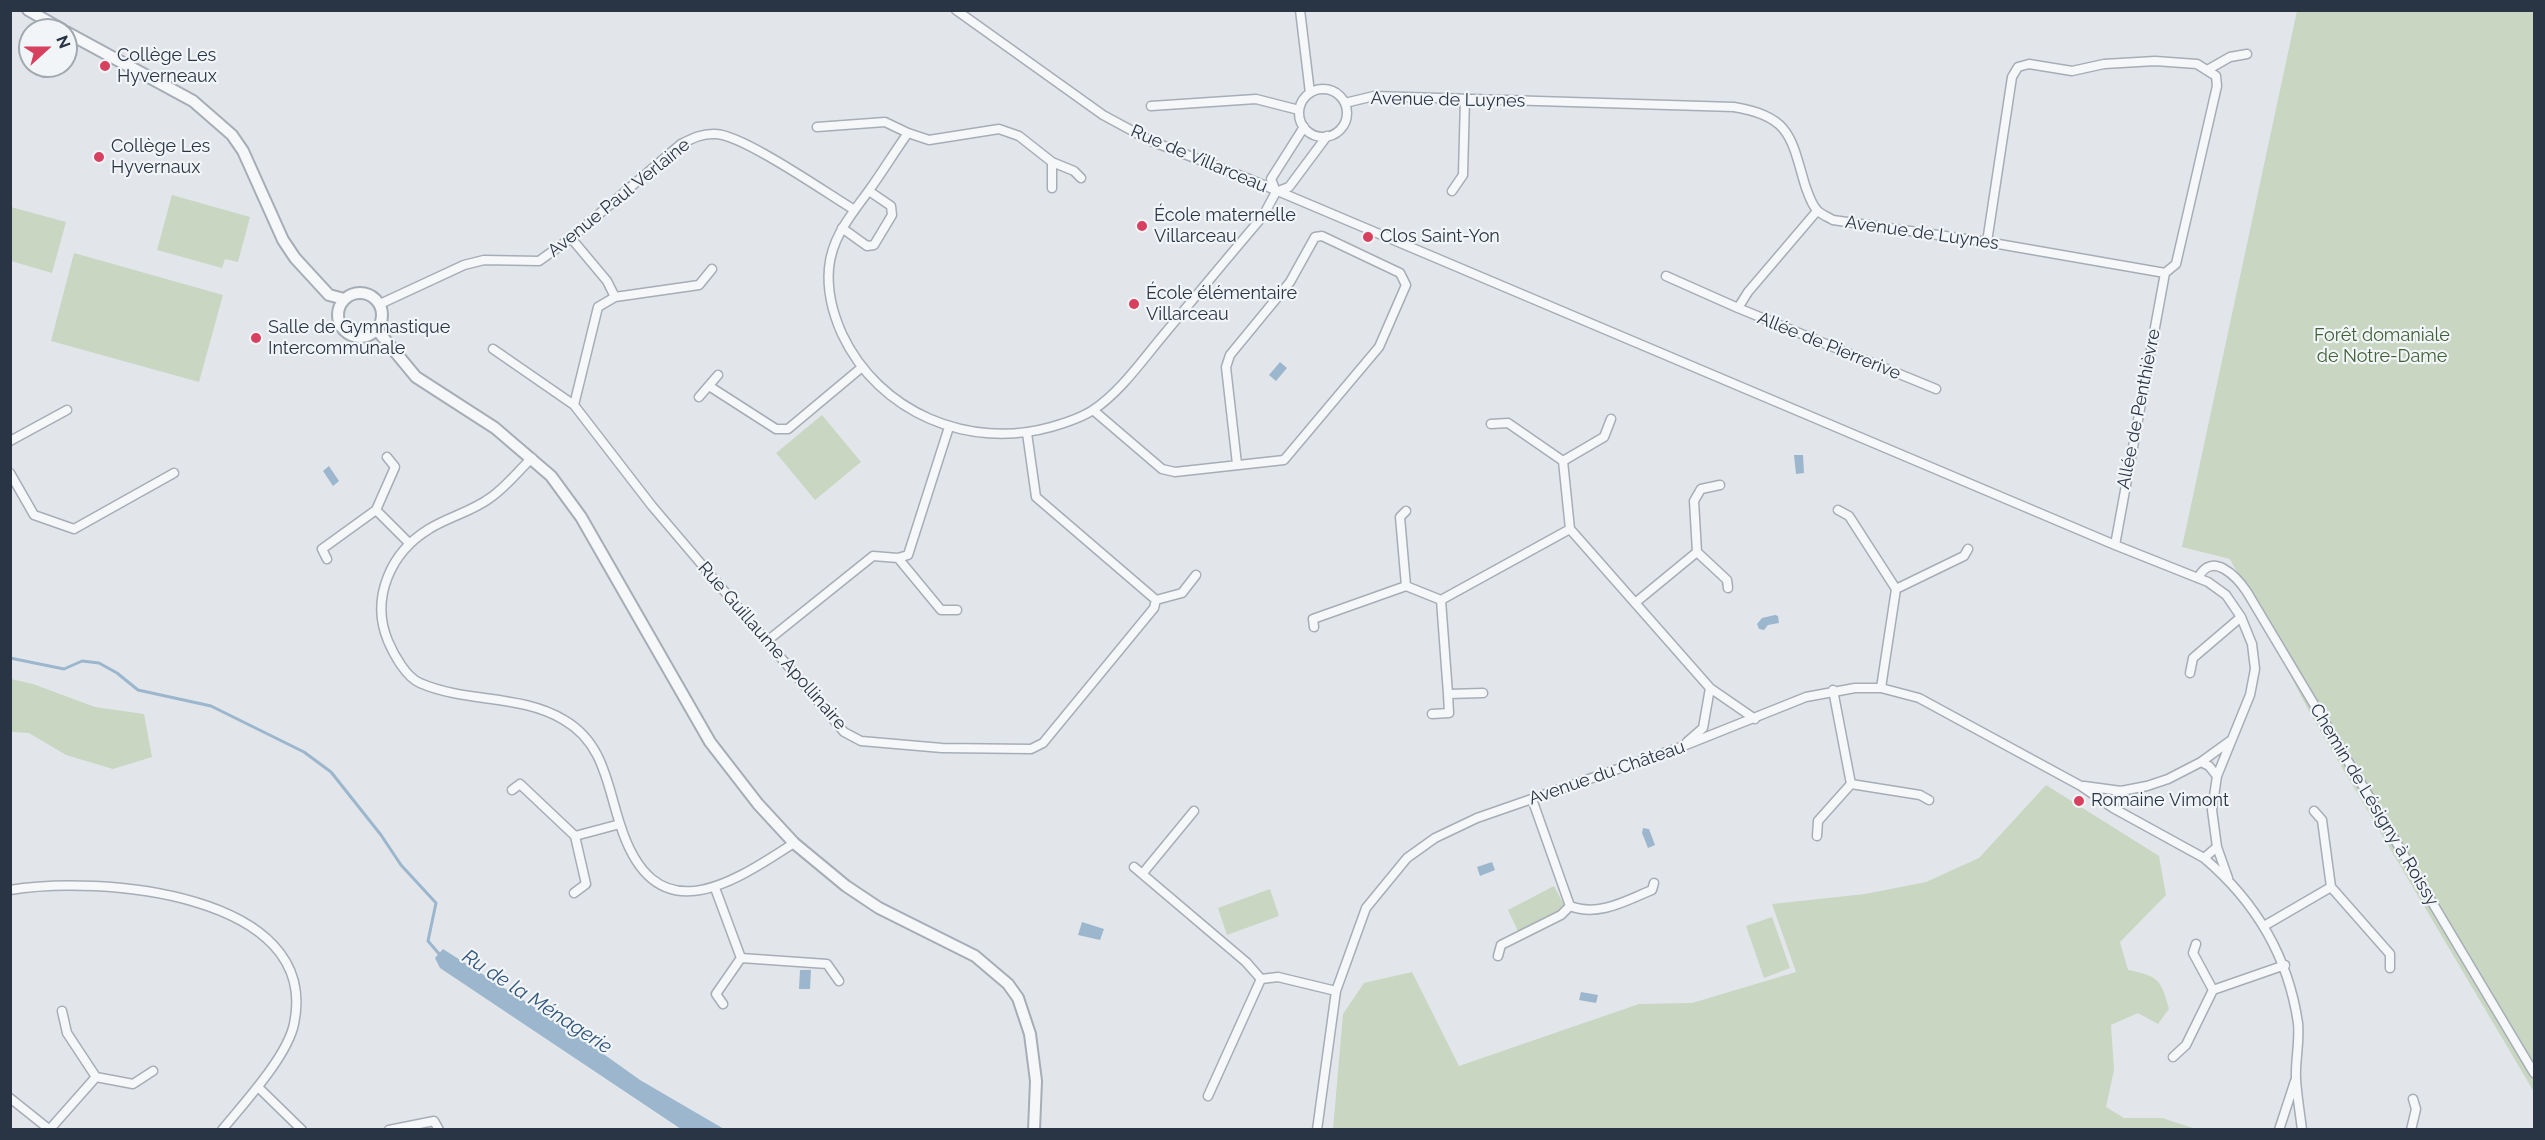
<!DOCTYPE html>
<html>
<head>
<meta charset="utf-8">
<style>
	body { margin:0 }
	#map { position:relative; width:2545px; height:1140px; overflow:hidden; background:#e2e6eb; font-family:Raleway,sans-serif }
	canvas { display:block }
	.frame { position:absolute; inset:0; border:12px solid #293445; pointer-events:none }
	.north { position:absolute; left:18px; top:18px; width:60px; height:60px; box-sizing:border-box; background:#f2f5f8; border:2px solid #a2a8b0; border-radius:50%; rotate:69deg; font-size:16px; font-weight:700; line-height:24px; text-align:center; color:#293445 }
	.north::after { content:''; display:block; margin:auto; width:21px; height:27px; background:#d7405e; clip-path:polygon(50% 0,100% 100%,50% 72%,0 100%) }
</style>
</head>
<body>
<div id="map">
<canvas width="2545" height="1140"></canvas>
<div class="frame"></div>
<div class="north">N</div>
</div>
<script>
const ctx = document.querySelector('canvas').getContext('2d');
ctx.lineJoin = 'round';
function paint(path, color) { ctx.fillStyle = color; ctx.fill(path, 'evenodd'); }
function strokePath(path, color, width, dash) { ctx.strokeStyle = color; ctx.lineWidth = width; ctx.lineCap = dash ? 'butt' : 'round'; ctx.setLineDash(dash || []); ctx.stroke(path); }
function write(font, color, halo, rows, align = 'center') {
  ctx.font = font + ' Raleway,sans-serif'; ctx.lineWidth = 4.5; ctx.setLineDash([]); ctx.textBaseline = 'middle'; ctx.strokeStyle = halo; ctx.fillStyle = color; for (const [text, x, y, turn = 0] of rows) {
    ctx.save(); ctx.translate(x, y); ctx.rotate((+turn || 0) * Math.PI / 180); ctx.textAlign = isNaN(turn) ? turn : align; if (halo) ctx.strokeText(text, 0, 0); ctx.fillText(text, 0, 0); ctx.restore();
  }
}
const green = new Path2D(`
	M 2297,11 L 2534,11 L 2534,1092 L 2311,715 L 2230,559 L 2182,547 Z
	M 172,195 L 250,217 L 238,262 L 225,259 L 222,268 L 157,250 Z
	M 11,207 L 66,222 L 52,273 L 11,261 Z
	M 74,253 L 223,295 L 199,382 L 51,341 Z
	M 822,415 L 861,462 L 815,500 L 776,453 Z
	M 11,679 L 33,684 L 95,707 L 144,714 L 152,757 L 113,769 L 66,755 L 29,733 L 11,732 Z
	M 2046,785 L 2159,856 L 2166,895 L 2120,942 L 2128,970 C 2158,976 2161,979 2169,1009 L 2158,1024 L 2138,1013 L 2111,1025 L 2114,1070 L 2106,1107 L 2124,1118 L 2162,1118 L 2196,1129 L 1333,1129 L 1343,1014 L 1364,983 L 1412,972 L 1459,1066 L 1639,1004 L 1692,1003 L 1796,972 L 1772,904 L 1865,894 L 1926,882 L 1979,858 Z
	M 1554,886 L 1565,907 L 1518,931 L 1508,910 Z
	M 1270,889 L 1279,916 L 1227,935 L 1218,908 Z
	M 1772,917 L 1790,968 L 1764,978 L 1746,926 Z`);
const water = new Path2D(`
	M 1280,362 L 1287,368 L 1276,381 L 1269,375 Z
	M 1794,455 L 1803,455 L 1804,473 L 1796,474 Z
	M 329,466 L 339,481 L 333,486 L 323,471 Z
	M 1775,615 L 1778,616 L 1779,623 L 1768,625 L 1764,630 L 1759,629 L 1757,624 L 1762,618 Z
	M 1643,828 L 1649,829 L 1655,845 L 1648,848 L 1642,833 Z
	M 1492,862 L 1495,870 L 1480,876 L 1477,867 Z
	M 1082,922 L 1104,929 L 1100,940 L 1078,935 Z
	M 443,949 L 567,1028 L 640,1080 L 724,1129 L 681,1129 L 440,968 L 435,958 Z
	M 800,970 L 811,970 L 810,989 L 799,989 Z
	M 1581,992 L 1598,995 L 1596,1003 L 1579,1000 Z`);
const stream = new Path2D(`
	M 10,658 L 64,669 L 82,661 L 99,663 L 117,673 L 138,690 L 211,706 L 304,752 L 331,772 L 381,835 L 401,865 L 436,903 L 428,941 L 440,955`);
const minor = new Path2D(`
	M 956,10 L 1103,115 L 1151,141 L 1254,181 L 2115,545 L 2208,582 L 2226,595 L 2241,617 L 2252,644 L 2255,669 L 2250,695 L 2217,776
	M 1300,10 L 1310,93
	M 2209,69 L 2230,57 L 2247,54
	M1299 113a24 24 0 1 1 48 0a24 24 0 1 1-48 0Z
	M 1345,103 L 1374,96 L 1734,107 C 1790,116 1791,137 1805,185 C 1808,193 1811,204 1817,210 C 1820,214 1828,217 1833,220 L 1987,242 L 2165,273 L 2176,264 L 2217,86 L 2216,76 L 2197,64 L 2155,61 L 2104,64 L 2072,71 L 2029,64 L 2018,67 L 2012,77 L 1987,242
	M 1151,106 L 1256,99 L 1299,110
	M 817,127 L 885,122 L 908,133
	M 1052,162 L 1019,136 L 999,129 L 929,140 L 908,133 C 895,151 883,171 870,189 C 852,214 832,236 829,268 C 827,290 833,314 842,334 C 879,413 969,450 1051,427 C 1065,423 1081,418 1093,410 C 1120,392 1141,362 1161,338 C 1195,297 1229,256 1263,216 L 1276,192
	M 1052,188 L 1052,162 L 1074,171 L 1081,178
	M 1452,191 L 1463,175 L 1465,99
	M 1276,192 L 1289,187 L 1327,136
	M 1276,192 L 1271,179 L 1304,127
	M 1817,211 L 1748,292 L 1738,308 L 1936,389
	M 842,228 L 867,246 L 874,245 L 892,215 L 891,206 L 869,191
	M 571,238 L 607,281 L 615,297
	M 712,269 L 699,285 L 615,297 L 598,307 L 574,405 L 652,506 L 844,732 L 861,741 L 942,748 L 1031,749 L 1043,743 L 1154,608 L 1156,600 L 1036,497 L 1027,433
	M 1666,276 L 1738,308
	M 380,304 L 464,265 L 484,260 L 539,261 L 571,238 L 681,144 C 693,138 703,133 716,134 C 743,135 825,192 853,209
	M 493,349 L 574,405
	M 709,386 L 776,429 L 788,429 L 861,368
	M 699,397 L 718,375
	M 1093,410 L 1162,469 L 1175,472 L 1284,460 L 1379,347 L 1406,285 L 1400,273 L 1322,236 L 1315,237 L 1290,282 L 1230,355 L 1226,367 L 1237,464
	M 1491,424 L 1508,423 L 1563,461 L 1570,529
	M 10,441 L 67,410
	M 532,458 C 518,471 506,487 490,498 C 471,512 448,517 429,529 C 391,552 370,598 388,641 C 394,655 406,677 420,683 C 466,703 521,694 564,720 C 604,743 607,785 620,824 C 654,933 727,887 794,843
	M 1563,461 L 1604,437 L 1611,419
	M 10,473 L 34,515 L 74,529 L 174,473
	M 376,510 L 395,467 L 387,457
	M 1838,510 L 1849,516 L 1896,589 L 1881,688
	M 1406,511 L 1400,517 L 1406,586
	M 2115,545 L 2165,273
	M 1697,552 L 1727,580 L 1728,588
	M 898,558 L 941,610 L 957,610
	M 327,559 L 322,549 L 376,510 L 409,543
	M 2198,578 C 2212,550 2237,577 2247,592 L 2534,1073
	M 1406,586 L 1441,600
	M 1896,589 L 1964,556 L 1968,549
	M 1156,600 L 1182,593 L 1196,575
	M 1635,603 L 1697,552 L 1694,501 L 1701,489 L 1720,485
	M 1314,627 L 1313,619 L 1406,586
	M 767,641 L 873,556 L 898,558 L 908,555 L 949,427
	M 2190,673 L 2193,658 L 2241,617
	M 1448,694 L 1441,600 L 1570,529 L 1710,688 L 1755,719
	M 1432,714 L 1449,713 L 1448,694 L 1483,693
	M 1687,742 L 1703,728 L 1710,688
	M 2201,762 L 2230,741
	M 1851,784 L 1920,795 L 1929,800
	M 2084,786 L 2121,791 L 2147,786 L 2168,779 L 2201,762 L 2209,766 L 2217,776 L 2212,810 L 2217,847 L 2204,858 L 2113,808 L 2116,797 L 2121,791
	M 512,790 L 520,784 L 575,836
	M 2314,811 L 2322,820 L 2331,887
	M 575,836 L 620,824
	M 1817,836 L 1818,821 L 1851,784 L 1833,690
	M 2217,847 L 2228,878
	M 2204,858 C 2256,902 2288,956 2298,1023 C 2300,1041 2295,1061 2296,1079 C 2297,1096 2300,1113 2302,1130
	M 1134,867 L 1246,962 L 1261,979
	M 1143,873 L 1194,811
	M 715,888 L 741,958 L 827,964 L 839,981
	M 10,890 C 96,875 322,892 294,1024 C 287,1057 244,1103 222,1130
	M 574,893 L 586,884 L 575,836
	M 1570,906 C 1599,917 1625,901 1652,890 L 1654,883
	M 2264,926 L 2331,887 L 2390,954 L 2390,968
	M 2196,944 L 2193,953 L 2213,990
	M 1498,956 L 1501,945 L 1561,915 L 1570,906 L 1532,799
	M 723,1004 L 716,994 L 741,958
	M 62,1011 L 67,1033 L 96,1077
	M 2173,1057 L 2186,1045 L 2213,990 L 2285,965
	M 258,1087 L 302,1130
	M 1208,1096 L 1261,979 L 1278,977 L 1336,991
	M 10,1098 L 50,1130
	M 50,1129 L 96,1077 L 133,1084 L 153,1071
	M 389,1130 L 434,1121 L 439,1130
	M 1317,1130 L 1336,991 L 1366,908 L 1407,858 L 1435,838 L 1477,818 L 1681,747 L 1806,697 L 1855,688 L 1881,688 L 1919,698 L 2081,786 L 2113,808
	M 2279,1130 L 2295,1081
	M 2411,1130 L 2416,1109 L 2413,1099`);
const tertiary = new Path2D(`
	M 28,10 L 63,30
	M 66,32 L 193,101 L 232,135 L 243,151 L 283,240 L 295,258 L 329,295 L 344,299
	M338 315a22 22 0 1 1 44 0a22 22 0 1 1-44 0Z
	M 377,330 L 416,377 L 495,428 L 551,476 L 581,517 L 710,742 L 758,804 L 794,843 L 846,886 L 879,908 L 975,956 L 1008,984 L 1018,998 L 1030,1034 L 1036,1081 L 1034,1130`);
const markers = [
	[105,66,6,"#d7405e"],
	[99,157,6,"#d7405e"],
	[1142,226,6,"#d7405e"],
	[1368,237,6,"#d7405e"],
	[1134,304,6,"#d7405e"],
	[256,338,6,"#d7405e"],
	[2079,801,6,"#d7405e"]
];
const poiNames = [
	["Collège Les",117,56],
	["Hyverneaux",117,77],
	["Collège Les",111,147],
	["Hyvernaux",111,168],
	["École maternelle",1154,216],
	["Villarceau",1154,237],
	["Clos Saint-Yon",1380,237],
	["École élémentaire",1146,294],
	["Villarceau",1146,315],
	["Salle de Gymnastique",268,328],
	["Intercommunale",268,349],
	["Romaine Vimont",2091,801]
];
const streetNames = [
	["Avenue de Luynes",1448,100,1],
	["Rue de Villarceau",1199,159,23],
	["Avenue Paul Verlaine",619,198,-39],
	["Avenue de Luynes",1922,233,8],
	["Allée de Pierrerive",1829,346,22],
	["Allée de Penthièvre",2139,409,-79],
	["Rue Guillaume Apollinaire",772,646,49],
	["Avenue du Château",1607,773,-19],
	["Chemin de Lésigny à Roissy",2374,805,59]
];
const parkNames = [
	["Forêt domaniale",2382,336],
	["de Notre-Dame",2382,357]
];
const waterNames = [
	["Ru de la Ménagerie",537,1002,33]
];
paint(green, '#c8d6c2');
paint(water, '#9bb6cd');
strokePath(stream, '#9bb6cd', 3);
strokePath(minor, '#a7adb6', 11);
strokePath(tertiary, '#a7adb6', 14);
strokePath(minor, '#f5f7f9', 8);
strokePath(tertiary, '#f5f7f9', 10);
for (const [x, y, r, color] of markers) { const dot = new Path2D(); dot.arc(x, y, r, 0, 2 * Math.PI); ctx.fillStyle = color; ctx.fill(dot); strokePath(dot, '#f2f5f8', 2); }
write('18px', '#293445', '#f2f5f8', poiNames, 'left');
write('18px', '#293445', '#f2f5f8', streetNames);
write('18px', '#3f6135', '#f2f5f8', parkNames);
write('italic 20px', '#30557b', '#f2f5f8', waterNames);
</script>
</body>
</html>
